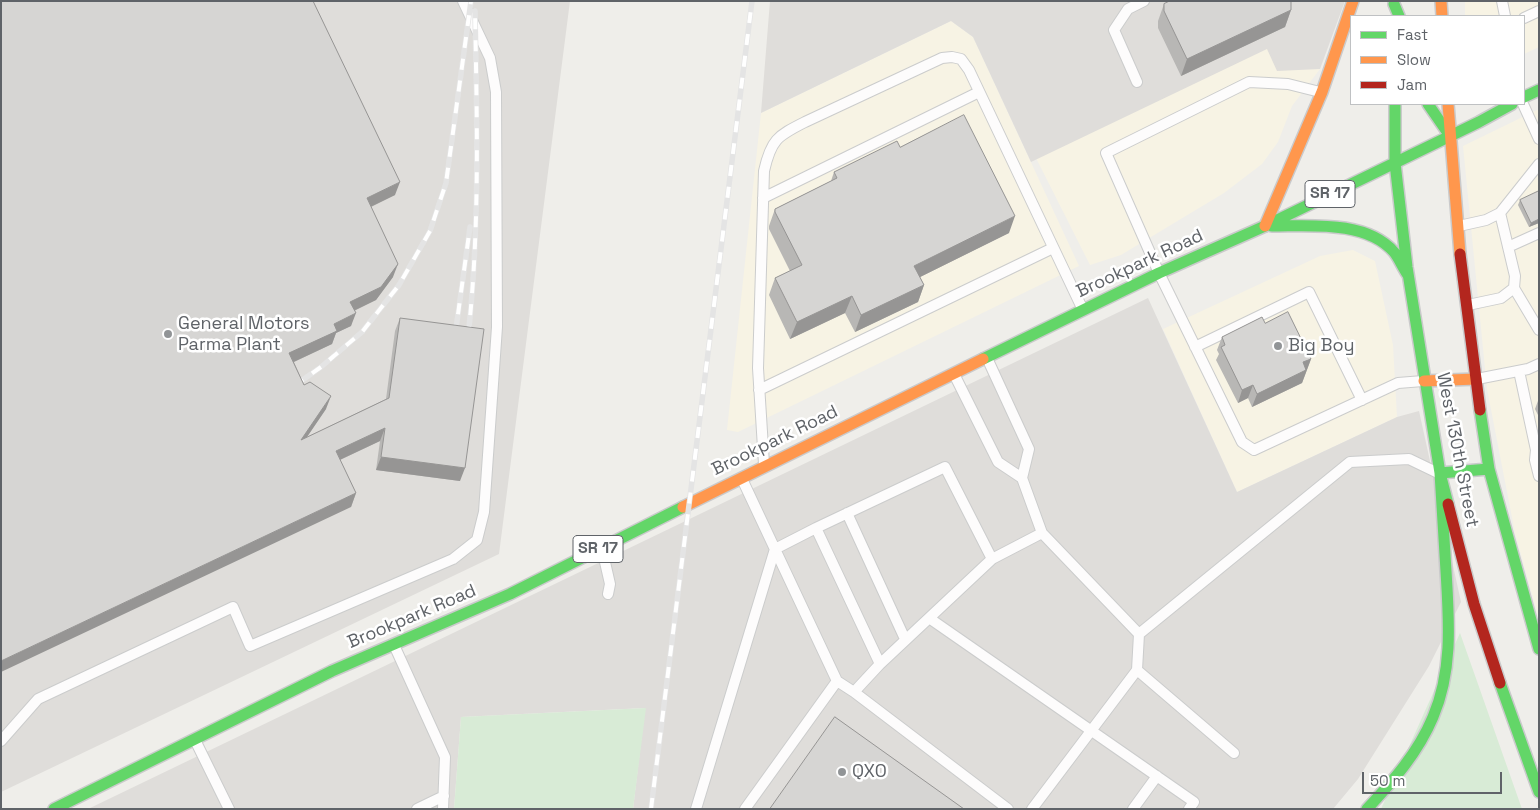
<!DOCTYPE html>
<html>
<head>
<meta charset="utf-8">
<style>
	body { margin:0 }
	#map { position:relative; width:1540px; height:810px; overflow:hidden; background:#efeeea; font-family:"Space Grotesk",sans-serif }
	canvas { display:block }
	.frame { position:absolute; inset:0; border:2px solid #5f6368; pointer-events:none }
	.legend { position:absolute; left:1350px; top:15px; width:175px; height:90px; box-sizing:border-box; background:#fff; border:1px solid #bfc1c3; margin:0; padding:6px 9px; list-style:none; font-size:15px; color:#5f6368 }
	.legend li { display:flex; align-items:center; gap:10px; height:25px }
	.legend b { width:25px; border:1px solid #bfc1c3 }
	.scale { position:absolute; left:1362px; top:772px; width:140px; height:22px; box-sizing:border-box; border:2px solid #5f6368; border-top:0; padding-left:6px; font-size:15px; line-height:18px; white-space:nowrap; color:#5f6368; -webkit-text-stroke:4px #fff; paint-order:stroke }
</style>
</head>
<body>
<div id="map">
<canvas width="1540" height="810"></canvas>
<div class="frame"></div>
<ul class="legend">
<li><b style="height:6px;background:#63d668"></b>Fast</li>
<li><b style="height:6px;background:#ff974d"></b>Slow</li>
<li><b style="height:6px;background:#b3261e"></b>Jam</li>
</ul>
<div class="scale">50 m</div>
</div>
<script>
const ctx = document.querySelector('canvas').getContext('2d');
ctx.lineJoin = 'round';
function paint(path, color) { ctx.fillStyle = color; ctx.fill(path, 'evenodd'); }
function strokePath(path, color, width, dash) { ctx.strokeStyle = color; ctx.lineWidth = width; ctx.lineCap = dash ? 'butt' : 'round'; ctx.setLineDash(dash || []); ctx.stroke(path); }
function write(font, color, halo, rows, align = 'center') {
  ctx.font = font + ' "Space Grotesk",sans-serif'; ctx.lineWidth = 5; ctx.setLineDash([]); ctx.textBaseline = 'middle'; ctx.strokeStyle = halo; ctx.fillStyle = color; for (const [text, x, y, turn = 0] of rows) {
    ctx.save(); ctx.translate(x, y); ctx.rotate((+turn || 0) * Math.PI / 180); ctx.textAlign = isNaN(turn) ? turn : align; if (halo) ctx.strokeText(text, 0, 0); ctx.fillText(text, 0, 0); ctx.restore();
  }
}
const commercial = new Path2D(`
	M 1465,1 L 1539,1 L 1539,47 L 1524,54 L 1524,16 L 1465,16 Z
	M 951,21 L 973,37 L 1079,266 L 738,432 L 727,430 L 761,113 Z
	M 1268,48 L 1320,69 L 1292,106 L 1278,142 L 1262,164 L 1224,193 L 1121,255 L 1090,265 L 1036,158 Z
	M 1539,109 L 1539,619 L 1515,533 L 1487,389 L 1463,146 Z
	M 1353,250 L 1375,261 L 1393,345 L 1397,417 L 1237,492 L 1163,329 L 1320,256 Z`);
const industrial = new Path2D(`
	M 1,1 L 570,1 L 499,554 L 1,792 Z
	M 770,1 L 1345,1 L 1320,69 L 1277,71 L 1267,49 L 1031,162 L 973,37 L 951,21 L 761,113 Z
	M 1148,298 L 1237,492 L 1397,417 L 1419,411 L 1461,602 L 1429,666 L 1358,779 L 1333,809 L 633,809 L 645,708 L 461,717 L 454,809 L 88,809 Z`);
const green = new Path2D(`
	M 1460,633 L 1522,809 L 1381,809 Z
	M 646,708 L 633,809 L 454,809 L 461,717 Z`);
const lane = new Path2D(`
	M 1502,1 L 1505,16
	M 1524,18 L 1539,11
	M 1137,82 L 1114,30 L 1128,9 L 1144,1
	M 1320,92 L 1288,84 L 1249,82 L 1106,153 L 1159,273 L 1242,442 L 1254,450 L 1398,383 L 1423,381
	M 1523,104 L 1539,139
	M 763,198 L 979,92
	M 1459,226 L 1486,220 L 1500,213 L 1539,164
	M 1508,247 L 1539,233
	M 1514,288 L 1539,330
	M 1468,305 L 1501,298 L 1514,288 L 1515,276 L 1500,213
	M 1195,347 L 1309,292 L 1362,400
	M 987,358 L 1029,449 L 1022,478
	M 1519,371 L 1536,450 L 1535,460 L 1539,458
	M 954,374 L 998,462 L 1022,478 L 1042,533 L 1139,634 L 1137,670 L 1234,753
	M 1477,379 L 1528,369 L 1539,364
	M 759,390 L 1053,248
	M 1535,460 L 1539,476
	M 764,464 L 758,368 L 764,171 C 771,140 777,136 805,122 L 942,58 L 952,57 L 961,59 L 969,70 L 1083,310
	M 742,479 L 837,681 L 854,692 L 880,664 L 992,559 L 1042,533
	M 847,513 L 905,639
	M 816,528 L 880,664
	M 602,549 L 610,584 L 608,594
	M 929,618 L 1194,802 L 1189,809
	M 1139,634 L 1350,462 L 1409,459 L 1436,472
	M 394,645 L 445,757 L 443,809
	M 854,692 L 1008,809
	M 195,740 L 229,809
	M 1,741 L 38,699 L 233,607 L 250,646 L 453,559 L 477,540 L 484,512 L 497,327 L 496,92 L 490,58 L 463,1
	M 417,809 L 444,796
	M 696,809 L 775,549 L 816,528 L 945,467 L 992,559
	M 745,809 L 837,681
	M 1032,809 L 1137,670
	M 1133,809 L 1157,776`);
const fast = new Path2D(`
	M 1394,4 L 1399,16
	M 1524,97 L 1539,90
	M 1395,104 L 1395,163 L 1407,267 L 1440,473 L 1448,504
	M 1428,104 L 1450,136
	M 1272,226 C 1310,226 1366,220 1394,252 C 1399,258 1403,268 1408,275
	M 983,359 L 1159,273 L 1265,226 L 1479,122 L 1512,104
	M 1480,410 L 1489,469 L 1539,649
	M 1440,473 L 1489,469
	M 1500,683 L 1539,792
	M 54,809 L 332,671 L 510,594 L 683,507
	M 1367,809 C 1393,781 1418,753 1433,717 C 1453,670 1449,621 1446,571 C 1444,539 1442,506 1440,473`);
const slow = new Path2D(`
	M 1441,1 L 1442,16
	M 1448,104 L 1460,254
	M 1265,226 L 1322,92 L 1353,1
	M 1424,381 L 1476,379
	M 683,507 L 983,359`);
const jam = new Path2D(`
	M 1460,254 L 1480,410
	M 1448,504 L 1474,604 L 1500,683`);
const rail = new Path2D(`
	M 455,336 L 470,227
	M 468,337 C 480,229 477,120 475,11
	M 294,386 L 321,367 L 362,332 L 399,285 L 430,231 L 446,183 L 471,1
	M 651,809 L 752,1`);
const wall = new Path2D(`
	M 1,1 L 395,195 L 371,207 L 393,277 L 376,300 L 354,311 L 351,326 L 336,333 L 332,344 L 294,362 L 304,385 L 326,409 L 307,437 L 386,399 L 395,331 L 400,318 L 460,481 L 376,470 L 380,441 L 340,460 L 356,493 L 351,507 Z
	M 1164,4 L 1291,10 L 1285,27 L 1181,76 L 1158,28 L 1158,21 Z
	M 900,147 L 1009,233 L 920,277 L 924,285 L 918,302 L 855,332 L 845,313 L 790,339 L 769,295 L 775,278 L 790,271 L 769,229 L 769,226 L 775,209 L 831,181 L 834,172 Z
	M 1539,191 L 1539,223 L 1529,227 L 1518,205 L 1520,200 Z
	M 1265,323 L 1311,359 L 1302,383 L 1252,407 L 1248,398 L 1238,403 L 1216,360 L 1219,354 L 1217,350 L 1222,337 Z
	M 1539,398 L 1539,417 L 1535,409 Z`);
const shadedWall = new Path2D(`
	M 1291,10 L 1285,27 L 1181,76 L 1187,59 Z
	M 400,182 L 395,195 L 362,211 L 367,198 Z
	M 1015,216 L 1009,233 L 908,283 L 914,266 Z
	M 1539,219 L 1539,223 L 1529,227 L 1531,223 Z
	M 398,264 L 393,277 L 376,300 L 345,315 L 350,302 Z
	M 924,285 L 918,302 L 855,332 L 861,315 Z
	M 852,296 L 845,313 L 790,339 L 797,322 Z
	M 356,313 L 351,326 L 336,333 L 332,344 L 285,366 L 289,353 L 334,324 Z
	M 1311,359 L 1302,383 L 1252,407 L 1257,394 L 1303,362 Z
	M 1253,385 L 1248,398 L 1238,403 L 1242,390 Z
	M 331,396 L 326,409 L 296,453 L 301,440 Z
	M 385,428 L 380,441 L 331,464 L 336,451 Z
	M 381,457 L 465,468 L 460,481 L 376,470 Z
	M 356,493 L 351,507 L 1,672 L 1,661 Z`);
const building = new Path2D(`
	M 1,1 L 313,1 L 400,182 L 367,198 L 398,264 L 381,287 L 350,302 L 356,313 L 334,324 L 337,331 L 289,353 L 304,385 L 310,382 L 331,396 L 301,440 L 389,398 L 400,318 L 484,329 L 465,468 L 381,457 L 385,428 L 336,451 L 356,493 L 1,661 Z
	M 1170,1 L 1291,1 L 1291,10 L 1187,59 L 1164,11 L 1164,4 Z
	M 964,115 L 1015,216 L 914,266 L 924,285 L 861,315 L 852,296 L 797,322 L 775,278 L 802,265 L 775,212 L 775,209 L 837,178 L 834,172 L 897,141 L 900,147 Z
	M 1539,191 L 1539,219 L 1531,223 L 1520,200 Z
	M 1288,312 L 1311,359 L 1303,362 L 1306,370 L 1257,394 L 1253,385 L 1242,390 L 1221,347 L 1225,345 L 1222,337 L 1262,317 L 1265,323 Z
	M 835,717 L 964,809 L 770,809 Z`);
const markers = [
	[168,334,5,"#919496"],
	[1278,346,5,"#919496"],
	[842,772,5,"#919496"]
];
const shields = [
	[1330,194,50],
	[598,549,50]
];
const shieldNames = [
	["SR 17",1330,194],
	["SR 17",598,549]
];
const streetNames = [
	["Brookpark Road",1140,264,-25],
	["Brookpark Road",775,441,-26],
	["West 130th Street",1457,450,79],
	["Brookpark Road",412,617,-23]
];
const poiNames = [
	["General Motors",178,324],
	["Parma Plant",178,345],
	["Big Boy",1288,346],
	["QXO",852,772]
];
paint(commercial, '#f7f3e4');
paint(industrial, '#dfddda');
paint(green, '#d8ebd6');
strokePath(lane, '#cbcccc', 12);
strokePath(fast, '#cacacb', 14);
strokePath(slow, '#cacacb', 14);
strokePath(jam, '#cacacb', 14);
strokePath(lane, '#fdfcfc', 10);
strokePath(fast, '#63d668', 11);
strokePath(slow, '#ff974d', 11);
strokePath(jam, '#b3261e', 11);
strokePath(rail, '#e4e4e4', 5.5);
strokePath(rail, '#fff', 4, [11]);
paint(wall, '#b8b7b5');
paint(shadedWall, '#969594');
paint(building, '#d6d5d3');
strokePath(building, '#969594', 1);
for (const [x, y, r, color] of markers) { const dot = new Path2D(); dot.arc(x, y, r, 0, 2 * Math.PI); ctx.fillStyle = color; ctx.fill(dot); strokePath(dot, '#fff', 2); }
for (const [x, y, w] of shields) { const box = new Path2D(); box.roundRect(x - w / 2, y - 13.5, w, 27, 4); ctx.fillStyle = '#fff'; ctx.fill(box); strokePath(box, '#5f6368', 1); }
write('bold 16px', '#5f6368', null, shieldNames);
write('18px', '#5f6368', '#fff', streetNames);
write('18px', '#5f6368', '#fff', poiNames, 'left');
</script>
</body>
</html>
